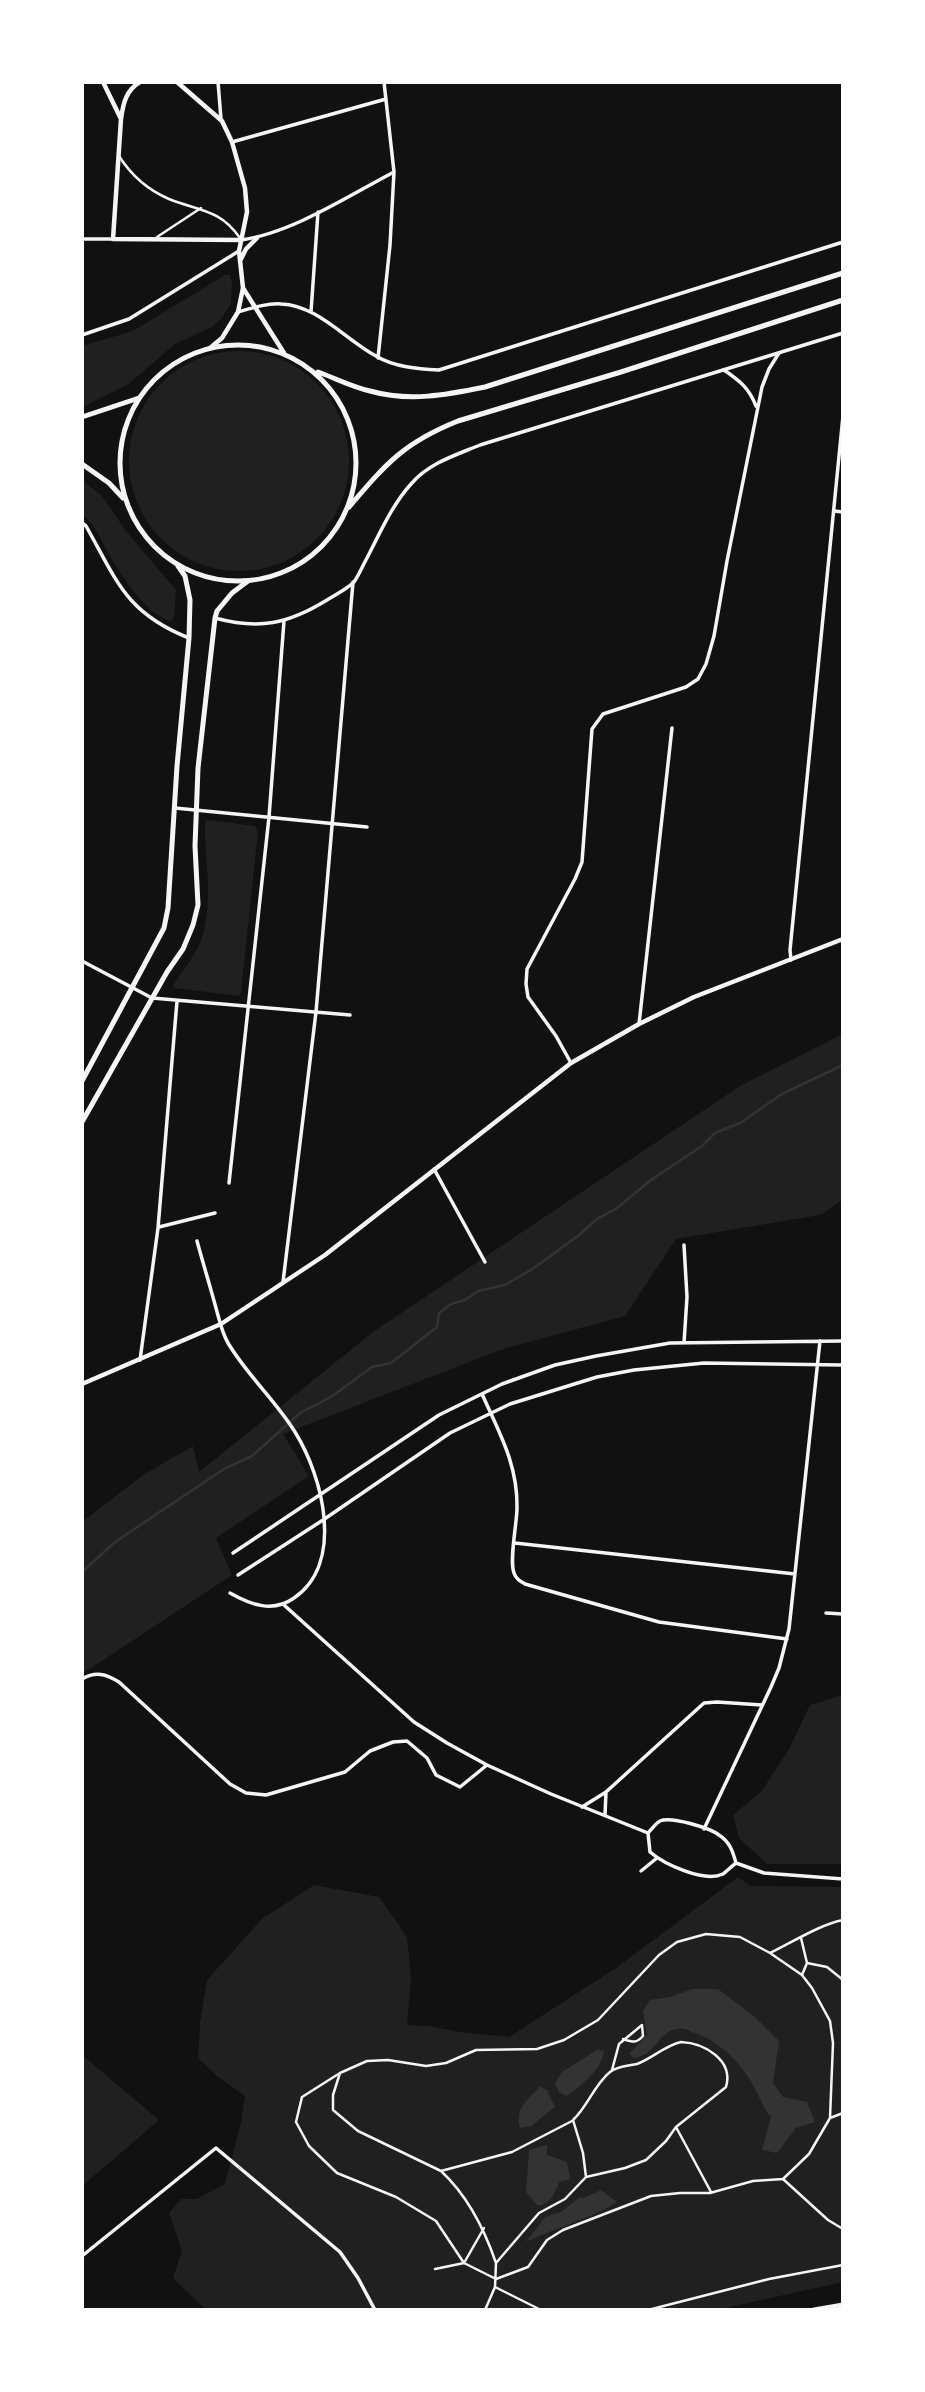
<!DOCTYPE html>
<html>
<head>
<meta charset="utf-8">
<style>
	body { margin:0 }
	#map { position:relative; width:925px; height:2392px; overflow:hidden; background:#111; font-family:Figtree,sans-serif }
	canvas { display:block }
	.frame { position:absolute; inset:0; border:84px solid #fff; pointer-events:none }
</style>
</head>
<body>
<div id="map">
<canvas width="925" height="2392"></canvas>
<div class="frame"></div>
</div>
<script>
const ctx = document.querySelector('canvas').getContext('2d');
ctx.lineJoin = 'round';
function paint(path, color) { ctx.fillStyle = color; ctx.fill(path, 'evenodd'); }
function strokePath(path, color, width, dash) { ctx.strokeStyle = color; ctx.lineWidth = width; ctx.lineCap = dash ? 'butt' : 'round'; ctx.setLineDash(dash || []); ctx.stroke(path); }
const green = new Path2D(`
	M 225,275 L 230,275 L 232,282 L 231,303 L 222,318 L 212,327 L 175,344 L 127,385 L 82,407 L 82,346 L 133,331 Z
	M129 461a110 110 0 1 1 220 0a110 110 0 1 1-220 0Z
	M 82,480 L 102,496 L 126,531 L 176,590 L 174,618 L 170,621 C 145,614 120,573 107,551 C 100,538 95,524 82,515 Z
	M 209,820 L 255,826 L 258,831 L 241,992 L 239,996 L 175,988 L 173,986 C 181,972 192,960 199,945 C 215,907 205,865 205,826 L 206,821 Z
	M 843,1034 L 843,1200 L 820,1215 L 676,1239 L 625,1316 L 503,1349 L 283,1434 L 309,1476 L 216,1538 L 232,1575 L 82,1674 L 82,1522 L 143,1475 L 193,1446 L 199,1472 L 373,1332 L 740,1086 Z
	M 843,1695 L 843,1864 L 767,1864 L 739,1838 L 733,1815 L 761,1792 L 789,1749 L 810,1705 Z
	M 738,1877 L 750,1886 L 843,1887 L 843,2282 L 716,2310 L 206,2310 L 173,2278 L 182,2251 L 169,2213 L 181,2199 L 197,2199 L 225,2184 L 241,2123 L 245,2096 L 216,2075 L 198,2058 L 200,2023 L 207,1980 L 262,1919 L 314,1885 L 379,1897 L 407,1937 L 411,1978 L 407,2025 L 430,2026 L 459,2032 L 509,2037 L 616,1968 Z
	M 82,2055 L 159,2120 L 82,2186 Z`);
const water = new Path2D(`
	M 692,1989 L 718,1989 L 755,2017 L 779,2041 L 773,2083 L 783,2097 L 807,2102 L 815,2122 L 796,2128 L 777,2153 L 762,2150 L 771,2117 C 764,2109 762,2102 757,2093 C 745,2067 724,2044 697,2034 C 690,2031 684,2027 676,2029 C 656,2034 657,2055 633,2058 L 630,2053 L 647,2035 L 643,2011 L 650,2000 L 671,1997 Z
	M 597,2050 L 604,2051 C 602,2069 581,2086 566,2096 L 559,2092 L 555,2083 L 562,2072 Z
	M 540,2086 L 547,2090 L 555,2107 L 531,2126 L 520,2128 C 515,2107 527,2101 540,2086 Z
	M 547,2145 L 547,2155 L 567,2162 L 570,2179 L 559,2182 C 555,2193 550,2204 538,2206 L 526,2192 L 529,2150 Z
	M 601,2190 L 617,2202 C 589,2220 556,2227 526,2242 L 545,2217 L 561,2212 L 580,2197 L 584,2198 Z`);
const stream = new Path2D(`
	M 82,1572 L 115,1542 L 224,1469 L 252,1456 L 300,1413 L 331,1397 L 372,1367 L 391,1363 L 437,1327 L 439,1313 L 451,1304 L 465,1300 L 478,1291 L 505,1285 L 534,1268 L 579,1235 L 597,1219 L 617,1208 L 651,1180 L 702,1146 L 715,1133 L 740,1123 L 782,1094 L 843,1065`);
const pedestrian = new Path2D(`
	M 119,156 C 131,175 148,190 169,199 C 199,211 220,209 240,238
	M 157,237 L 201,208
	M 801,1938 L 807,1963 L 802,1975
	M 770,1953 C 791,1943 821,1924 843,1920
	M 807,1963 L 827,1967 L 843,1980
	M 681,2042 C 704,2043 734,2060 726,2087 L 676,2127 L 666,2141 L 646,2160 L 625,2168 L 586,2177 L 583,2153 L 573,2120 C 588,2106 594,2085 610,2072 C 617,2066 628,2066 637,2064 C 653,2058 664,2046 681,2042 Z
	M 612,2070 L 619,2044 L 642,2025 L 643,2036 C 636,2044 632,2042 623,2039
	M 340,2073 L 302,2097 L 296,2122 L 309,2146 L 337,2173 L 396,2197 L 436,2221 L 464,2263 L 496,2279 L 528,2267 L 547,2240 L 563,2230 L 651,2196 L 680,2193 L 710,2193 L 753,2181 L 783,2179 L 809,2154 L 830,2118 L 833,2043 L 830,2021 L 812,1988 L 802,1975 L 770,1953 L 740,1937 L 706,1934 L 677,1942 L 659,1955 L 598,2020 L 564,2040 L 537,2049 L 476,2050 L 446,2063 L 426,2066 L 388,2060 L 367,2061 L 340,2073 L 333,2095 L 333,2110 L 358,2131 L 441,2171
	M 830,2118 L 843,2113
	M 572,2121 L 512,2152 L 441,2171 C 468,2196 484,2228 496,2263 L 539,2213 L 565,2199 L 586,2177
	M 676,2127 L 711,2192
	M 783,2179 L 828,2220 L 843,2229
	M 435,2269 L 464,2263 L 484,2228
	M 495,2287 L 541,2310
	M 485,2310 L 495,2287 L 496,2263
	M 648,2310 L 769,2279 L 843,2265`);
const minor = new Path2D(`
	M 218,82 L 221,119
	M 232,142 L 386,99
	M 82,239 L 113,239
	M 241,240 C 292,233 348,196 394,172
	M 238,312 C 252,308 267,303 281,304 C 317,305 346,340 376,356 C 394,367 418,369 439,370 L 843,242
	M 311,312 L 318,212
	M 82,335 L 129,319 L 239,251
	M 378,358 L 390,245 L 394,172 L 384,82
	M 724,370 C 740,381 749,388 756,406
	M 834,511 L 843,512
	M 82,523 L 86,526 C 117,581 126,613 189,638
	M 215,618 C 259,630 288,624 327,600 C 335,595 347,589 354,582 C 359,575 363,565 367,558 C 380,533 392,505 411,484 C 429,463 456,455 480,445 L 843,333
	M 175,808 L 367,827
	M 791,960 L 790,950 L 843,416
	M 82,961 L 152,998 L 350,1015
	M 639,1024 L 672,728
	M 571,1063 L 556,1036 L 528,997 L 526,984 L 527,969 L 575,879 L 582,862 L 592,729 L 603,714 L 686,687 L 698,679 L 706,664 L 714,636 L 727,561 L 762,387 L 769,369 L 779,353
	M 434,1169 L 485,1262
	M 229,1183 L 269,817 L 284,621
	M 159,1227 L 215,1213
	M 197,1241 C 203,1263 210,1286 216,1308 C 219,1319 222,1333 228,1343 C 247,1375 276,1401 295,1432 C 323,1477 345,1563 294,1598 C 273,1613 251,1605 230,1593
	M 684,1245 L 687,1297 L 684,1343
	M 283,1282 L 316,1012 L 353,582
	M 140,1360 L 158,1228 L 177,1001
	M 482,1394 C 499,1432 518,1465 517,1508 C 517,1523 509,1561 514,1573 C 516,1579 520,1581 525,1584 L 659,1622 L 787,1639
	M 515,1543 L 795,1574
	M 233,1553 L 439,1415 L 502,1384 L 555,1365 L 596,1356 L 670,1343 L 843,1341
	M 238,1575 L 323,1520 L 450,1433 L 510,1404 L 597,1377 L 634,1370 L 704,1363 L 841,1365
	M 284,1605 L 414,1722 L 447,1743 L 487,1765 L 551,1794 L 648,1833
	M 826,1613 L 843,1614
	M 82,1679 C 96,1671 106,1674 119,1682 L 230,1784 L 246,1793 L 266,1795 L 345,1772 L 370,1751 L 393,1742 L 407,1741 L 427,1758 L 436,1775 L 460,1787 L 487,1765
	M 582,1807 L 606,1792 L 704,1703 L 717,1702 L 762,1705
	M 605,1815 L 606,1792
	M 704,1829 L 771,1687 L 779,1668 L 789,1629 L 820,1341
	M 648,1833 L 650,1852 C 664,1864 704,1883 723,1874 C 727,1871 732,1866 736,1863
	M 648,1833 C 651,1830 656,1823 660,1821 C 671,1816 710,1828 719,1835 C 730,1842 733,1852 736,1863
	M 736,1863 L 764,1873 L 843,1879
	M 641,1871 L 657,1858
	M 82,2256 L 216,2148 L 340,2252 L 358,2278 L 375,2310`);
const tertiary = new Path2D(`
	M 103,82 L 121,119 L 113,239 L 241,240
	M 177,82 L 222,121 L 232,142 L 245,188 L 247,212 L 239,251 L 243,288 L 238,312 L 222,338 L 210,348
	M 121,119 C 123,104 126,90 140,82
	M 240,261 L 246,249 L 257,238
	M 243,288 L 284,353
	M 82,1384 L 221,1324 L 325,1255 L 571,1063 L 639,1024 L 694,997 L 843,939`);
const secondary = new Path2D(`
	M 82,1081 L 164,928 L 168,908 L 177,766 L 189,638 L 190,600 L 185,576 L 178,566
	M 82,1122 L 167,972 L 183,949 L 193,925 L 198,905 L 195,846 L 198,768 L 215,618 L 217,611 L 232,593 L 248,581
	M 814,2310 L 843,2305`);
const primary = new Path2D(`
	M120 463a118 118 0 1 1 236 0a118 118 0 1 1-236 0Z
	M 318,372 C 335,378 352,387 370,391 C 409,402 446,395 485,387 L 843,273
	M 82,417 L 139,398
	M 82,464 L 109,483 L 123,498
	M 349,507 C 386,464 403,443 458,421 L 621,372 L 843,300`);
paint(green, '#202020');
paint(water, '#333');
strokePath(stream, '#333', 2.5);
strokePath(pedestrian, '#f5f5f5', 2.5);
strokePath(minor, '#f5f5f5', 3.5);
strokePath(tertiary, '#f5f5f5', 4.5);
strokePath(secondary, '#f5f5f5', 5);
strokePath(primary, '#f5f5f5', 5);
</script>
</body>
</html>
